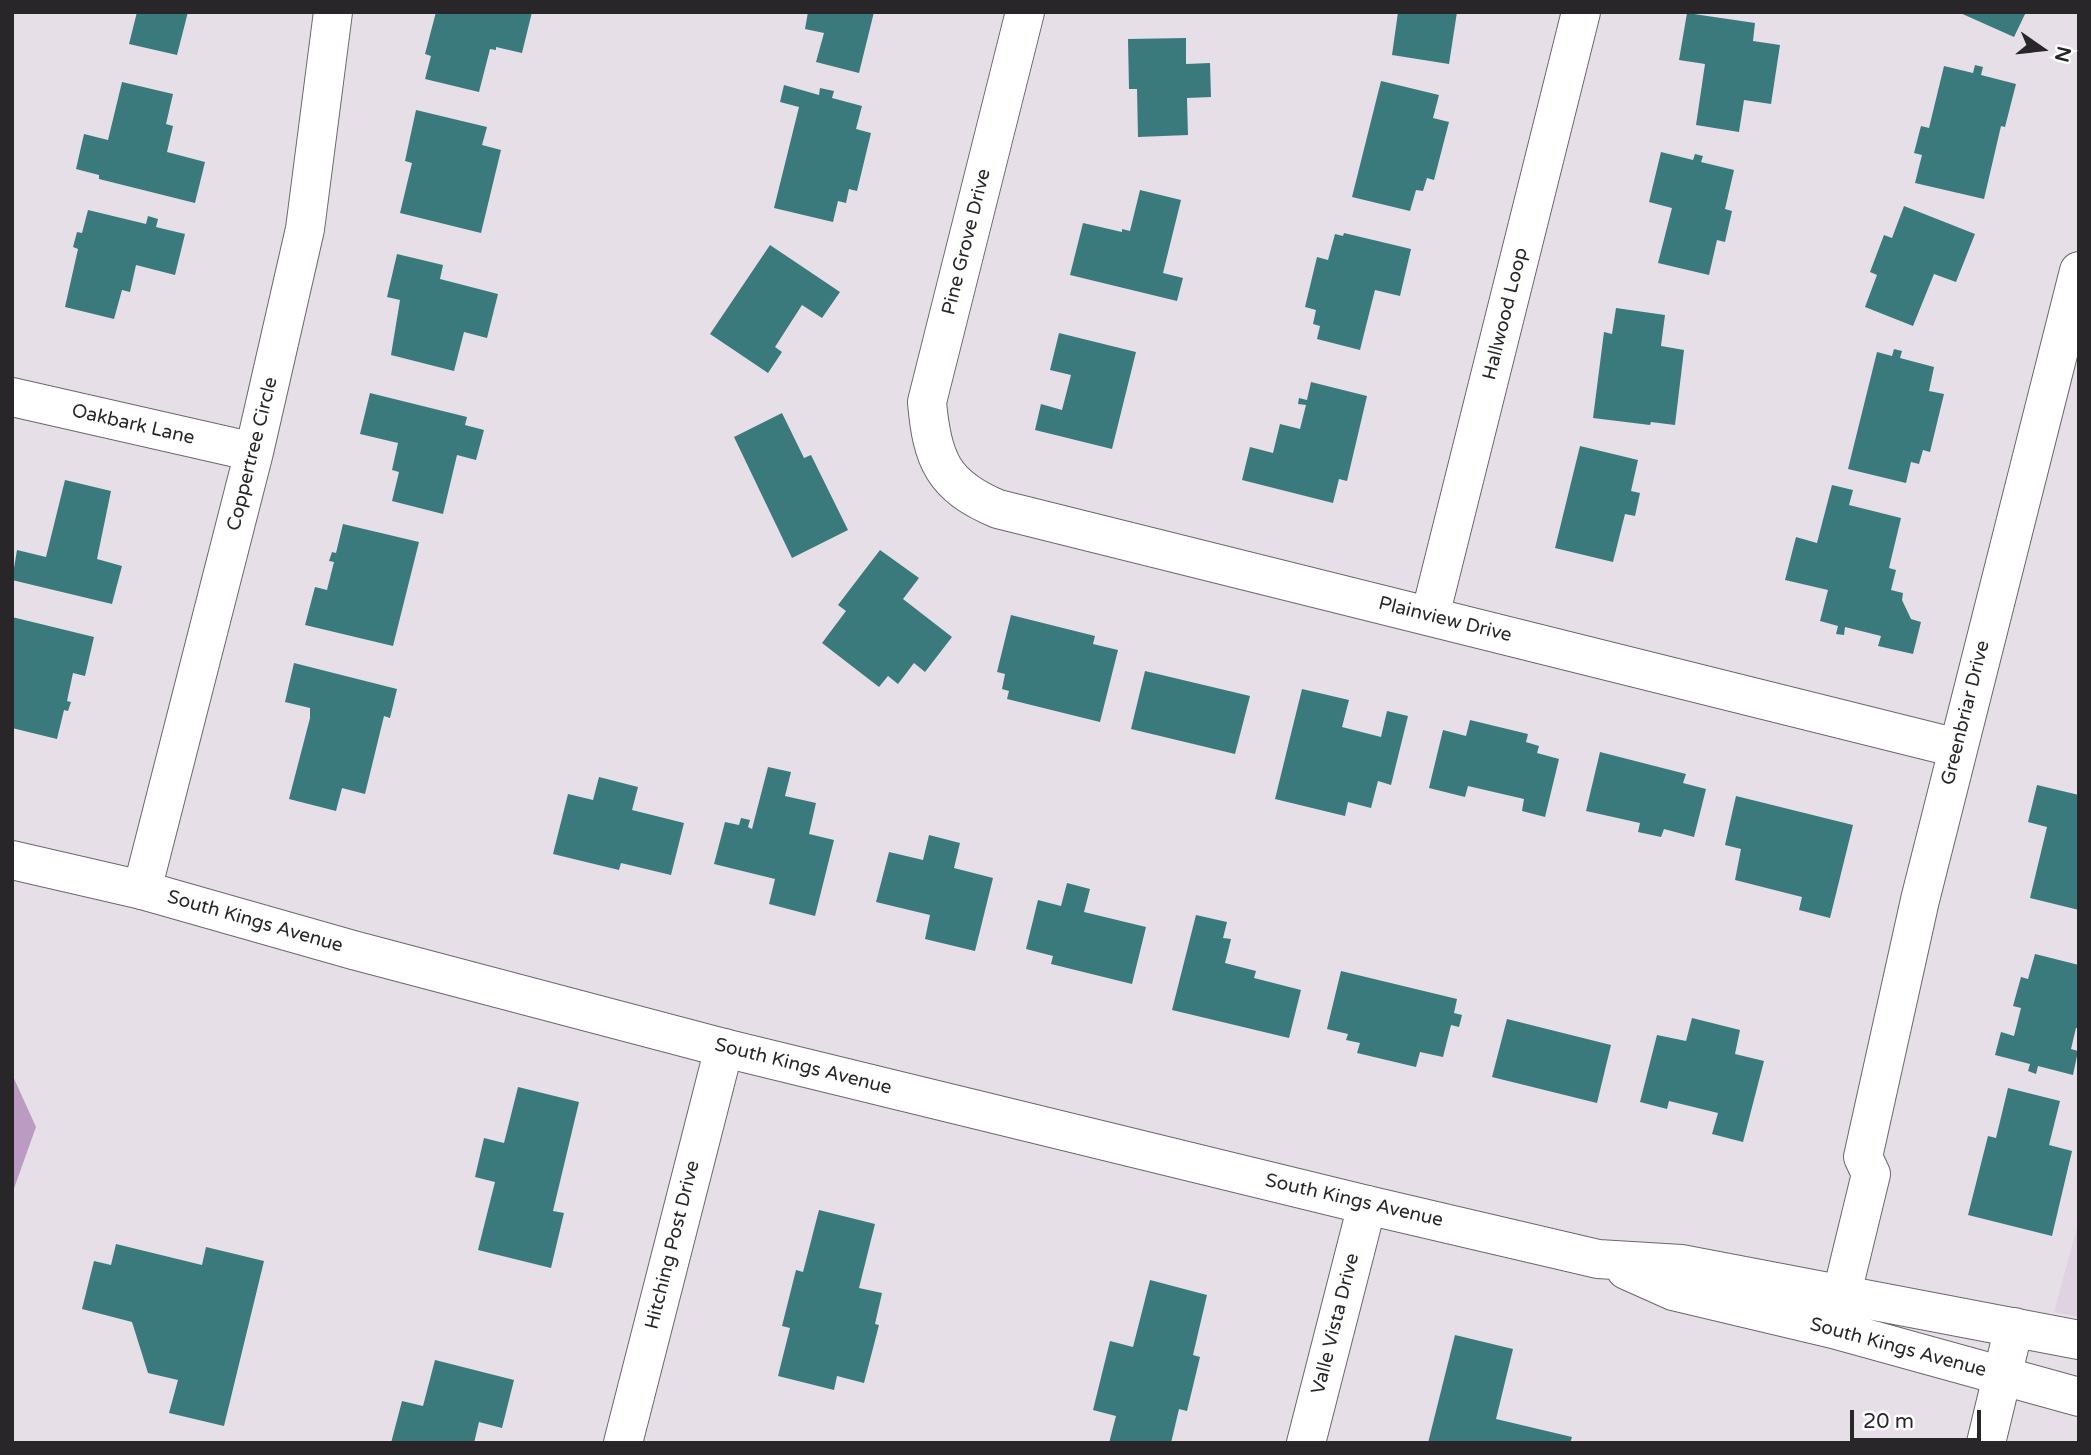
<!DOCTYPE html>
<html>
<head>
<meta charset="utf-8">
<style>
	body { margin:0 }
	#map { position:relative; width:2091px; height:1455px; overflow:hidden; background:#e6dfe8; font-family:"Varela Round",sans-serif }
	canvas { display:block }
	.frame { position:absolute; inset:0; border:14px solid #29262a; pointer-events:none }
	.north { position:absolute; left:2007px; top:14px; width:70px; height:70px; -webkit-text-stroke:5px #fff; paint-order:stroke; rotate:104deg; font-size:19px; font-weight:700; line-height:28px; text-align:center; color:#29262a }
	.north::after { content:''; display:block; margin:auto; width:24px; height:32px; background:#29262a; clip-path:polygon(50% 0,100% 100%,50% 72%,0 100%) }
	.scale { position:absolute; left:1850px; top:1410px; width:131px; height:32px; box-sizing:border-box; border:4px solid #29262a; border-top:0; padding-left:9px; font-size:21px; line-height:24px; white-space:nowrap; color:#29262a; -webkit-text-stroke:5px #fff; paint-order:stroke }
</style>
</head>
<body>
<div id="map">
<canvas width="2091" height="1455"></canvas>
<div class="frame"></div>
<div class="north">N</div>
<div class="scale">20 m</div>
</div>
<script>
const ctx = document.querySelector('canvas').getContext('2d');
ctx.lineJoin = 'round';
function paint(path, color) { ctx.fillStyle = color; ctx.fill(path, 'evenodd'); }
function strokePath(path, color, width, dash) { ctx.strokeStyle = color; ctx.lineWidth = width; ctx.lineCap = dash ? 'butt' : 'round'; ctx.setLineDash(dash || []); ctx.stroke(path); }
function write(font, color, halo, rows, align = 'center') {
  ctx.font = font + ' "Varela Round",sans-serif'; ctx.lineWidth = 6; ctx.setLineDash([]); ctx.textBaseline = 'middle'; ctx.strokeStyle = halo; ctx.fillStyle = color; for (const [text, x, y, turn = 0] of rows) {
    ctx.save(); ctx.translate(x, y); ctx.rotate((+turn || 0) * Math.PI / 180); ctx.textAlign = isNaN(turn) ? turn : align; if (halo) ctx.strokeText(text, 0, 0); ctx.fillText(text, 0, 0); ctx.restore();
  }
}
const built = new Path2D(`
	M 2079,1220 L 2079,1317 L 2054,1312 Z`);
const water = new Path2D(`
	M 12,1074 L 36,1127 L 12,1194 Z`);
const building = new Path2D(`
	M 137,12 L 188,12 L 177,55 L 129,44 Z
	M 436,12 L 532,12 L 522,53 L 496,47 L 496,50 L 490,49 L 479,92 L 425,79 L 431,56 L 425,54 Z
	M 808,12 L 874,12 L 859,73 L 816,62 L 824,33 L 805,29 Z
	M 1398,12 L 1457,12 L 1449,64 L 1392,55 Z
	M 1958,12 L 2026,12 L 2014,37 Z
	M 1687,13 L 1755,23 L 1753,41 L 1780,45 L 1771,104 L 1744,100 L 1739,132 L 1696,125 L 1705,64 L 1679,60 Z
	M 1186,38 L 1186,64 L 1210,63 L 1211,97 L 1187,98 L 1188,135 L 1138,137 L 1137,89 L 1129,89 L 1128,39 Z
	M 1975,65 L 1983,67 L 1981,75 L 2016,84 L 2005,127 L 2001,126 L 1984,199 L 1915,183 L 1922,155 L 1914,153 L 1921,126 L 1929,128 L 1944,66 L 1973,73 Z
	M 1381,81 L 1439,95 L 1433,118 L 1449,122 L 1434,180 L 1427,178 L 1423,191 L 1416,190 L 1410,211 L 1352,197 Z
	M 122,82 L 173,94 L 166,124 L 173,126 L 167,152 L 205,162 L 195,203 L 99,179 L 99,175 L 76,169 L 84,134 L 108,140 Z
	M 784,85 L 819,95 L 820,88 L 834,91 L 832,98 L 862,106 L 856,129 L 871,133 L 857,191 L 849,189 L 846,203 L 838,201 L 833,222 L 774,208 L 799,107 L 780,102 Z
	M 416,110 L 487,127 L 482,145 L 501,150 L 481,233 L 400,213 L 412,163 L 405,161 Z
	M 1661,152 L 1693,160 L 1695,154 L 1703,156 L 1701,162 L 1734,170 L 1725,209 L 1732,211 L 1725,242 L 1717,240 L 1709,275 L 1658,263 L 1672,208 L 1649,202 Z
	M 1140,190 L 1181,200 L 1163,273 L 1183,278 L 1177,301 L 1070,275 L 1083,223 L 1122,232 L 1122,229 L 1130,231 Z
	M 1904,206 L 1975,234 L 1956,282 L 1934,274 L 1913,326 L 1865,307 L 1877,275 L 1870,272 L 1884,235 L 1892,238 Z
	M 88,210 L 146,224 L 148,216 L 158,219 L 156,227 L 185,234 L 175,275 L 136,265 L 130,292 L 122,290 L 114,319 L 65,307 L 78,249 L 73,247 L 77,232 L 82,233 Z
	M 1344,233 L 1411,249 L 1400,296 L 1375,290 L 1360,350 L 1317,339 L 1320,326 L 1313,324 L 1316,310 L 1305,307 L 1317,257 L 1328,260 L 1335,234 L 1343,236 Z
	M 770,245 L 840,292 L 822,318 L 802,305 L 775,347 L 782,352 L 768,373 L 710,334 Z
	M 397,254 L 443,265 L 440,279 L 498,294 L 487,338 L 464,332 L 454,371 L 391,355 L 400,300 L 387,297 Z
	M 1616,308 L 1665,315 L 1661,346 L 1684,350 L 1675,425 L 1651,422 L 1650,425 L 1593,418 L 1604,332 L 1612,334 Z
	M 1059,333 L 1136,352 L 1112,449 L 1035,430 L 1041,404 L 1062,410 L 1071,375 L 1050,370 Z
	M 1894,349 L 1902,351 L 1900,358 L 1934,367 L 1929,391 L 1944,394 L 1930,452 L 1923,450 L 1919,464 L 1911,462 L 1906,483 L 1848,469 L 1877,352 L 1892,356 Z
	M 1311,382 L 1367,396 L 1347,481 L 1339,479 L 1333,503 L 1242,480 L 1250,447 L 1273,453 L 1280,424 L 1300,429 L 1306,405 L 1298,404 L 1299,398 L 1307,400 Z
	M 370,393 L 467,417 L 465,425 L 484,430 L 476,460 L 457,455 L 443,514 L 392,501 L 399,472 L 392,470 L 398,443 L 360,434 Z
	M 782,413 L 804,458 L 811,455 L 848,530 L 792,558 L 734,437 Z
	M 1580,446 L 1638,460 L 1631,491 L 1640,493 L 1635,516 L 1625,514 L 1613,562 L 1555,548 Z
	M 65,480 L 111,491 L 97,559 L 122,566 L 112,604 L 12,580 L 17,550 L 46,557 Z
	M 1832,485 L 1853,490 L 1849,505 L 1901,518 L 1889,568 L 1896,570 L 1891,590 L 1903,593 L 1902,600 L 1911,619 L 1921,622 L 1913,654 L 1878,646 L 1881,636 L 1845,627 L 1844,635 L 1836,634 L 1838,626 L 1820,621 L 1828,590 L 1785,580 L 1796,537 L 1817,543 Z
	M 343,524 L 419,542 L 393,646 L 305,625 L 315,587 L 327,590 L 334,562 L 329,561 L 332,552 L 336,553 Z
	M 880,550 L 919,578 L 903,599 L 952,637 L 925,672 L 914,663 L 898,684 L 888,676 L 879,687 L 822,643 L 846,611 L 838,605 Z
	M 1011,615 L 1095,636 L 1093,644 L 1118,650 L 1100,722 L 1007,699 L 1009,691 L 1002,689 L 1005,674 L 997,672 Z
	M 12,617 L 94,637 L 85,676 L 73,673 L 67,701 L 71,702 L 68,711 L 64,710 L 57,739 L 12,728 Z
	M 294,663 L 397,689 L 390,718 L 384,716 L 365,794 L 342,788 L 336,811 L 289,799 L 310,718 L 310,708 L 285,702 Z
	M 1145,671 L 1250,696 L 1235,754 L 1131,729 Z
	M 1302,689 L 1349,700 L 1342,727 L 1381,737 L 1387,711 L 1408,716 L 1391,785 L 1378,781 L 1371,808 L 1348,802 L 1345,816 L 1275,799 Z
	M 1470,720 L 1528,734 L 1526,742 L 1539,746 L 1537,753 L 1559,759 L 1545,817 L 1522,811 L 1524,799 L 1468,786 L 1465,797 L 1429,788 L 1443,730 L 1466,736 Z
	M 1600,752 L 1686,774 L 1683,783 L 1706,789 L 1694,837 L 1664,829 L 1661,837 L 1638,832 L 1640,823 L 1586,811 Z
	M 768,767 L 791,772 L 785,796 L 816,803 L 809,834 L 834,840 L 815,916 L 769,904 L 775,879 L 714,864 L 725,822 L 739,825 L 741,818 L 750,820 L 748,827 L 752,829 Z
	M 599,777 L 638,787 L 632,810 L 684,823 L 671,875 L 621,863 L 619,870 L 553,854 L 568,794 L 593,800 Z
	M 2037,785 L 2079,795 L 2079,910 L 2030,898 L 2047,827 L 2028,822 Z
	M 1736,796 L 1853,825 L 1830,918 L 1799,910 L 1802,897 L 1735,880 L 1741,849 L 1725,845 Z
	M 929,835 L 960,843 L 954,868 L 993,878 L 975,951 L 925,939 L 930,915 L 876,902 L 889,852 L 923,860 Z
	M 1067,883 L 1090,889 L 1084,912 L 1146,927 L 1132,984 L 1051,964 L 1053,956 L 1026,949 L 1038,900 L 1061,906 Z
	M 1196,915 L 1227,922 L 1223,938 L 1231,939 L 1225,963 L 1256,971 L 1254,978 L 1301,990 L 1289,1038 L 1172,1010 Z
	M 2035,954 L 2079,965 L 2079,1028 L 2076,1028 L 2071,1049 L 2078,1051 L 2073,1075 L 2038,1066 L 2036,1074 L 2028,1071 L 2030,1064 L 1995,1055 L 2001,1032 L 2014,1036 L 2021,1008 L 2013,1006 L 2021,977 L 2028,979 Z
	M 1341,971 L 1457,999 L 1454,1013 L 1462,1015 L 1459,1027 L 1451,1025 L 1443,1057 L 1420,1052 L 1416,1067 L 1357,1053 L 1360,1043 L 1346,1040 L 1348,1034 L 1327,1029 Z
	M 1692,1018 L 1740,1030 L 1735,1054 L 1764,1061 L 1743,1142 L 1712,1134 L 1718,1113 L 1669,1101 L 1667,1109 L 1640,1102 L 1657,1035 L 1686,1041 Z
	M 1507,1019 L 1611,1045 L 1597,1103 L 1492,1077 Z
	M 518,1087 L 579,1102 L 553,1211 L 564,1213 L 551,1268 L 478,1250 L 495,1182 L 475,1177 L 484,1138 L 504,1143 Z
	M 2008,1088 L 2060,1101 L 2049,1145 L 2072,1151 L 2052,1236 L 1968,1215 L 1988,1136 L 1996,1138 Z
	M 819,1210 L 875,1224 L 859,1288 L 882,1293 L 875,1324 L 879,1325 L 864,1383 L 837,1376 L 834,1390 L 778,1376 L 790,1328 L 782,1326 L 796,1270 L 803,1272 Z
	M 116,1244 L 202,1265 L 206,1247 L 264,1261 L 224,1426 L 169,1413 L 178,1380 L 148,1373 L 132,1322 L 82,1309 L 94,1261 L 111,1265 Z
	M 1150,1280 L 1207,1295 L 1193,1355 L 1200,1357 L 1187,1411 L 1179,1409 L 1171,1443 L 1109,1443 L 1116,1416 L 1093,1410 L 1110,1341 L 1133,1347 Z
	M 1455,1335 L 1513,1349 L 1496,1419 L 1572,1437 L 1570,1443 L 1428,1443 Z
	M 435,1360 L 514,1380 L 502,1428 L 479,1422 L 474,1443 L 391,1443 L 402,1401 L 423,1406 Z`);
const minor = new Path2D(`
	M 1025,12 L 927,402 C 932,460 943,486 998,509 L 1957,748
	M 12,397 L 254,452
	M 1430,616 L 1581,12
	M 142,890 L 254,452 L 305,229 L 333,12
	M 1834,1326 L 1871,1174 L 1863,1157 L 1920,900 L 2079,271
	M 623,1443 L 724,1048
	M 1306,1443 L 1367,1205
	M 1986,1443 L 2014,1327`);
const tertiary = new Path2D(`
	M 12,860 L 142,890 L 353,950 L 724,1048 L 1367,1205 L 1598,1259 L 1681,1264 L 2079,1340
	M 1626,1270 L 1673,1291 L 1833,1329 L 2079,1397`);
const streetNames = [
	["Pine Grove Drive",967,242,-76],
	["Hallwood Loop",1506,314,-76],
	["Oakbark Lane",133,425,13],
	["Coppertree Circle",253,454,-76],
	["Plainview Drive",1445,620,14],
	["Greenbriar Drive",1966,713,-76],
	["South Kings Avenue",255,922,16],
	["South Kings Avenue",803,1067,14],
	["South Kings Avenue",1354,1201,13],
	["Hitching Post Drive",673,1245,-76],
	["Valle Vista Drive",1336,1324,-76],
	["South Kings Avenue",1898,1348,15]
];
paint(built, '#dfd3e2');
paint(water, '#bb9bc2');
paint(building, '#3b7a7c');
strokePath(minor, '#6c666d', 40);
strokePath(tertiary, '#6c666d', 40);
strokePath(minor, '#fff', 38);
strokePath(tertiary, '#fff', 38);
write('19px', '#29262a', '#fff', streetNames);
</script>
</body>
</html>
